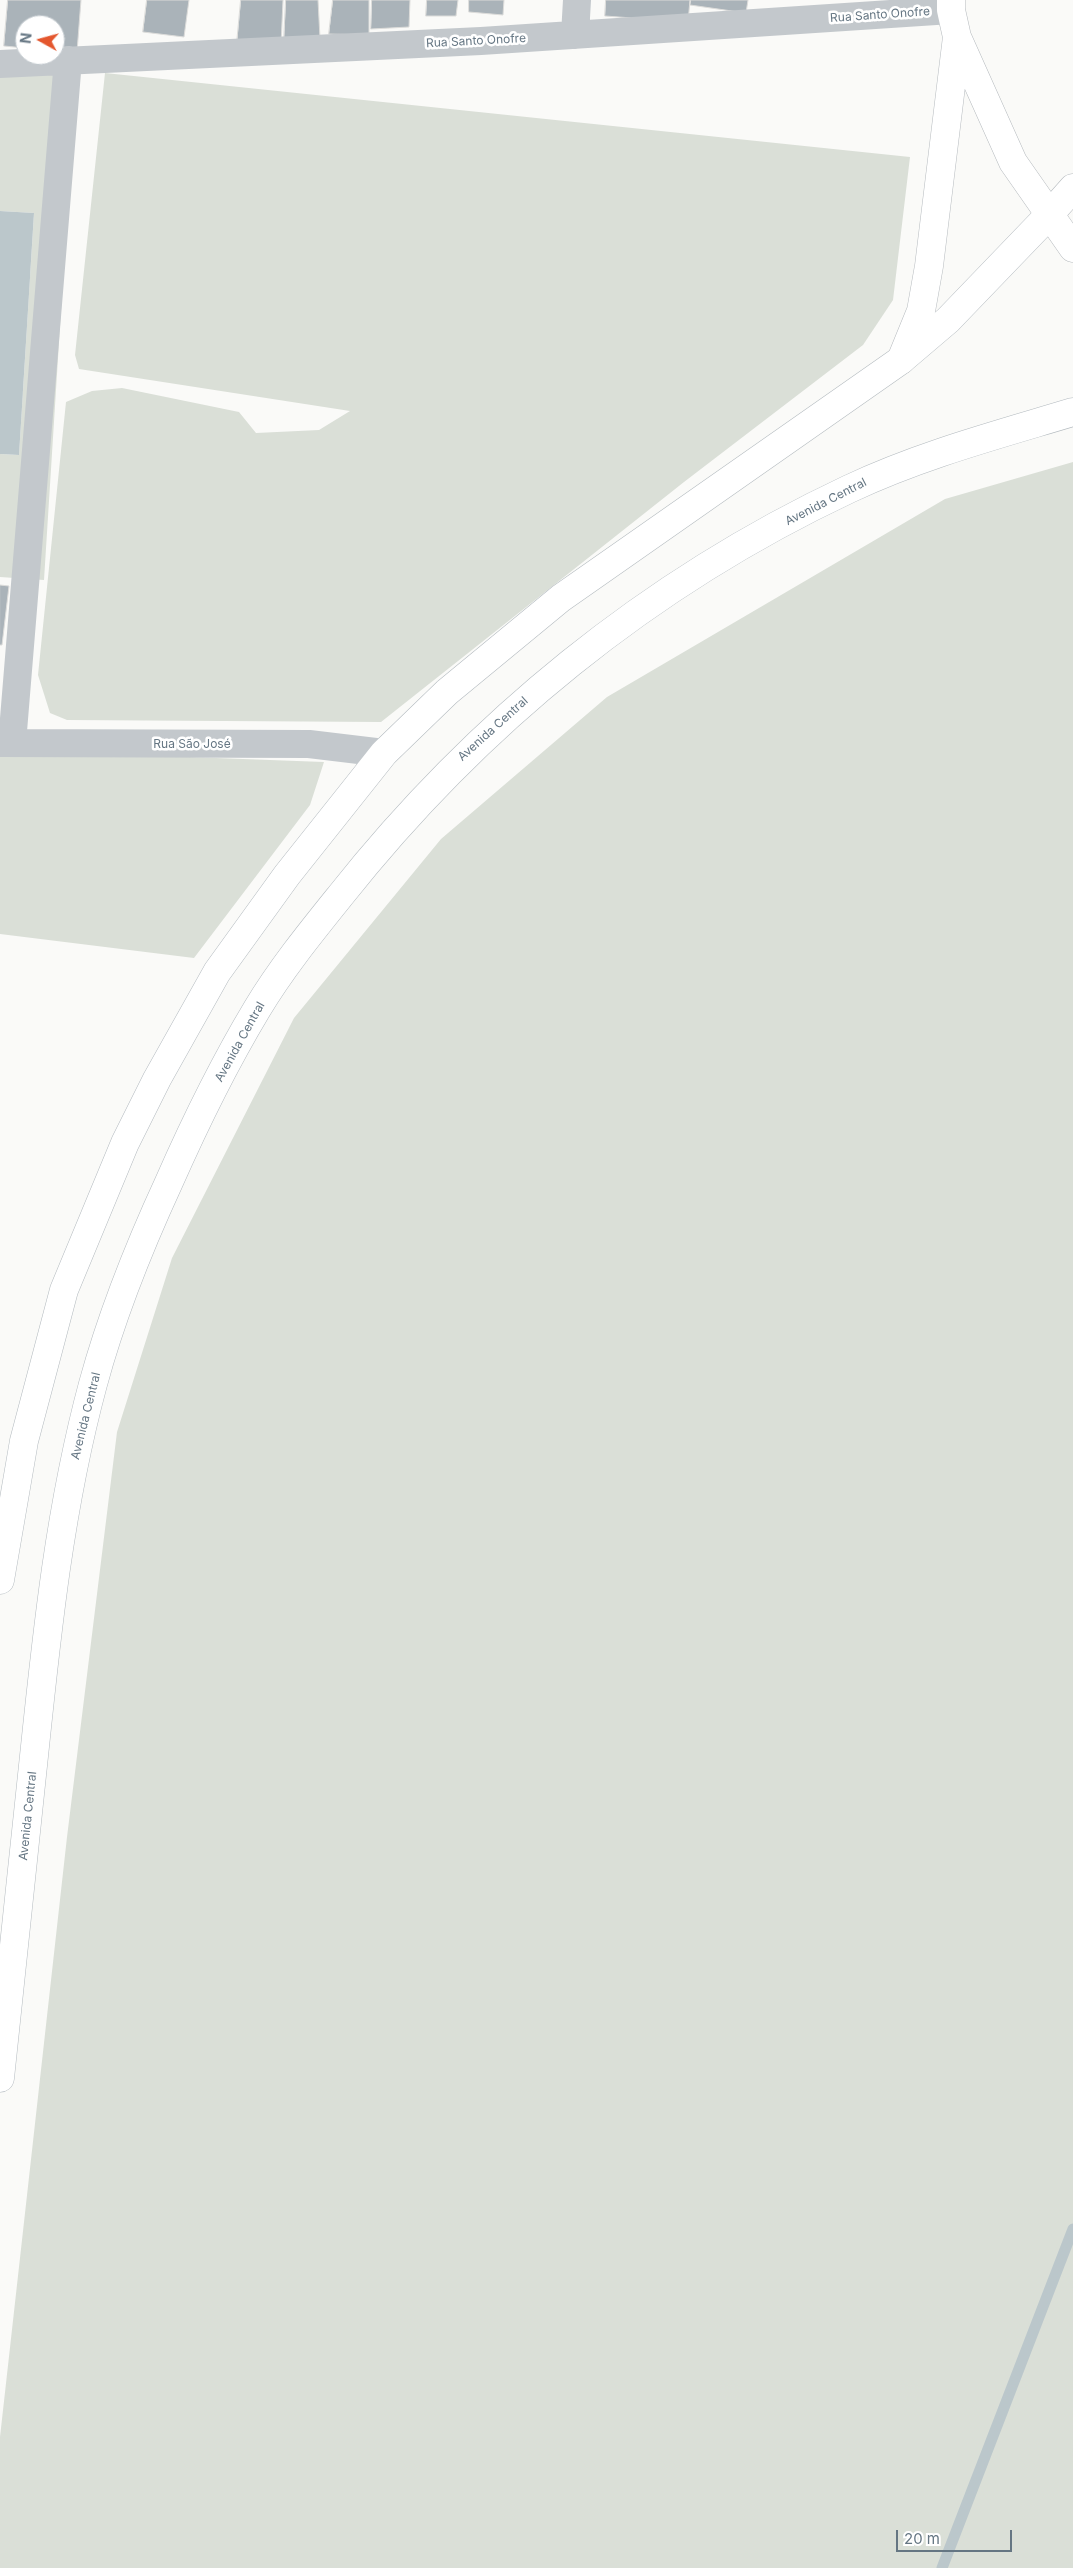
<!DOCTYPE html>
<html>
<head>
<meta charset="utf-8">
<style>
	body { margin:0 }
	#map { position:relative; width:1073px; height:2568px; overflow:hidden; background:#fafaf8; font-family:Inter,sans-serif }
	canvas { display:block }
	.north { position:absolute; left:15px; top:15px; width:50px; height:50px; box-sizing:border-box; background:#fff; border:1px solid #c1c8cd; border-radius:50%; rotate:277deg; font-size:14px; font-weight:700; line-height:20px; text-align:center; color:#657683 }
	.north::after { content:''; display:block; margin:auto; width:18px; height:22px; background:#e4572e; clip-path:polygon(50% 0,100% 100%,50% 72%,0 100%) }
	.scale { position:absolute; left:896px; top:2530px; width:116px; height:22px; box-sizing:border-box; border:2px solid #657683; border-top:0; padding-left:6px; font-size:15px; line-height:18px; white-space:nowrap; color:#657683; -webkit-text-stroke:4px #fff; paint-order:stroke }
</style>
</head>
<body>
<div id="map">
<canvas width="1073" height="2568"></canvas>
<div class="north">N</div>
<div class="scale">20 m</div>
</div>
<script>
const ctx = document.querySelector('canvas').getContext('2d');
ctx.lineJoin = 'round';
function paint(path, color) { ctx.fillStyle = color; ctx.fill(path, 'evenodd'); }
function strokePath(path, color, width, dash) { ctx.strokeStyle = color; ctx.lineWidth = width; ctx.lineCap = dash ? 'butt' : 'round'; ctx.setLineDash(dash || []); ctx.stroke(path); }
function write(font, color, halo, rows, align = 'center') {
  ctx.font = font + ' Inter,sans-serif'; ctx.lineWidth = 5; ctx.setLineDash([]); ctx.textBaseline = 'middle'; ctx.strokeStyle = halo; ctx.fillStyle = color; for (const [text, x, y, turn = 0] of rows) {
    ctx.save(); ctx.translate(x, y); ctx.rotate((+turn || 0) * Math.PI / 180); ctx.textAlign = isNaN(turn) ? turn : align; if (halo) ctx.strokeText(text, 0, 0); ctx.fillText(text, 0, 0); ctx.restore();
  }
}
const green = new Path2D(`
	M 76,73 L 44,580 L 0,577 L 0,454 L 19,455 L 34,213 L 0,211 L 0,76 Z
	M 105,73 L 910,157 L 893,300 L 863,345 L 684,482 L 381,722 L 67,720 L 50,713 L 38,675 L 66,402 L 92,391 L 122,388 L 239,412 L 256,433 L 319,430 L 350,411 L 79,369 L 75,355 Z
	M 1073,462 L 1073,2568 L 0,2568 L 0,2437 L 67,1837 L 117,1432 L 172,1258 L 294,1018 L 441,839 L 607,697 L 945,499 Z
	M 0,750 L 324,762 L 310,805 L 194,958 L 0,934 Z`);
const water = new Path2D(`
	M 0,211 L 34,213 L 19,455 L 0,454 Z`);
const stream = new Path2D(`
	M 942,2568 L 1073,2229`);
const building = new Path2D(`
	M 8,0 L 81,0 L 77,52 L 55,50 L 55,25 L 25,25 L 25,48 L 4,46 Z
	M 147,0 L 189,0 L 184,37 L 143,32 Z
	M 241,0 L 283,0 L 281,45 L 237,43 Z
	M 286,0 L 318,0 L 320,38 L 284,41 Z
	M 333,0 L 369,0 L 369,35 L 329,34 Z
	M 372,0 L 410,0 L 409,27 L 371,29 Z
	M 427,0 L 458,0 L 456,16 L 426,16 Z
	M 469,0 L 504,0 L 503,15 L 469,12 Z
	M 606,0 L 690,0 L 688,22 L 605,16 Z
	M 691,0 L 748,0 L 746,13 L 690,5 Z
	M 0,585 L 9,586 L 2,645 L 0,645 Z`);
const street = new Path2D(`
	M 575,35 L 577,0
	M 0,64 L 481,41 L 951,10
	M 0,743 L 309,744 L 384,753
	M 12,743 L 68,60`);
const secondary = new Path2D(`
	M 0,1580 L 24,1441 L 64,1290 L 125,1143 L 157,1079 L 217,972 L 287,875 L 384,753 L 447,692 L 561,598 L 901,360 L 948,320 L 1049,215
	M 0,2078 C 11,1970 23,1863 34,1756 C 47,1630 60,1506 93,1384 C 112,1314 139,1247 169,1182 C 195,1123 224,1064 257,1009 C 281,969 311,932 340,896 C 477,723 649,583 849,489 C 921,455 997,435 1073,412`);
const primary = new Path2D(`
	M 951,0 L 951,10 L 957,37 L 1013,162 L 1073,248
	M 1049,215 L 1073,188
	M 901,360 L 921,311 L 929,266 L 957,37`);
const streetNames = [
	["Rua Santo Onofre",880,15,-4],
	["Rua Santo Onofre",476,41,-3],
	["Avenida Central",826,502,-27],
	["Avenida Central",493,729,-42],
	["Rua São José",192,744],
	["Avenida Central",240,1042,-61],
	["Avenida Central",86,1416,-76],
	["Avenida Central",28,1816,-84]
];
paint(green, '#dadfd7');
paint(water, '#bbc7cb');
strokePath(stream, '#bbc7cb', 11);
paint(building, '#aab3b9');
strokePath(building, '#dcdcda', 1);
strokePath(secondary, '#b3babf', 29);
strokePath(primary, '#b5babe', 29);
strokePath(street, '#c3c8cc', 28);
strokePath(secondary, '#fff', 28);
strokePath(primary, '#fff', 28);
write('12px', '#657683', '#fff', streetNames);
</script>
</body>
</html>
